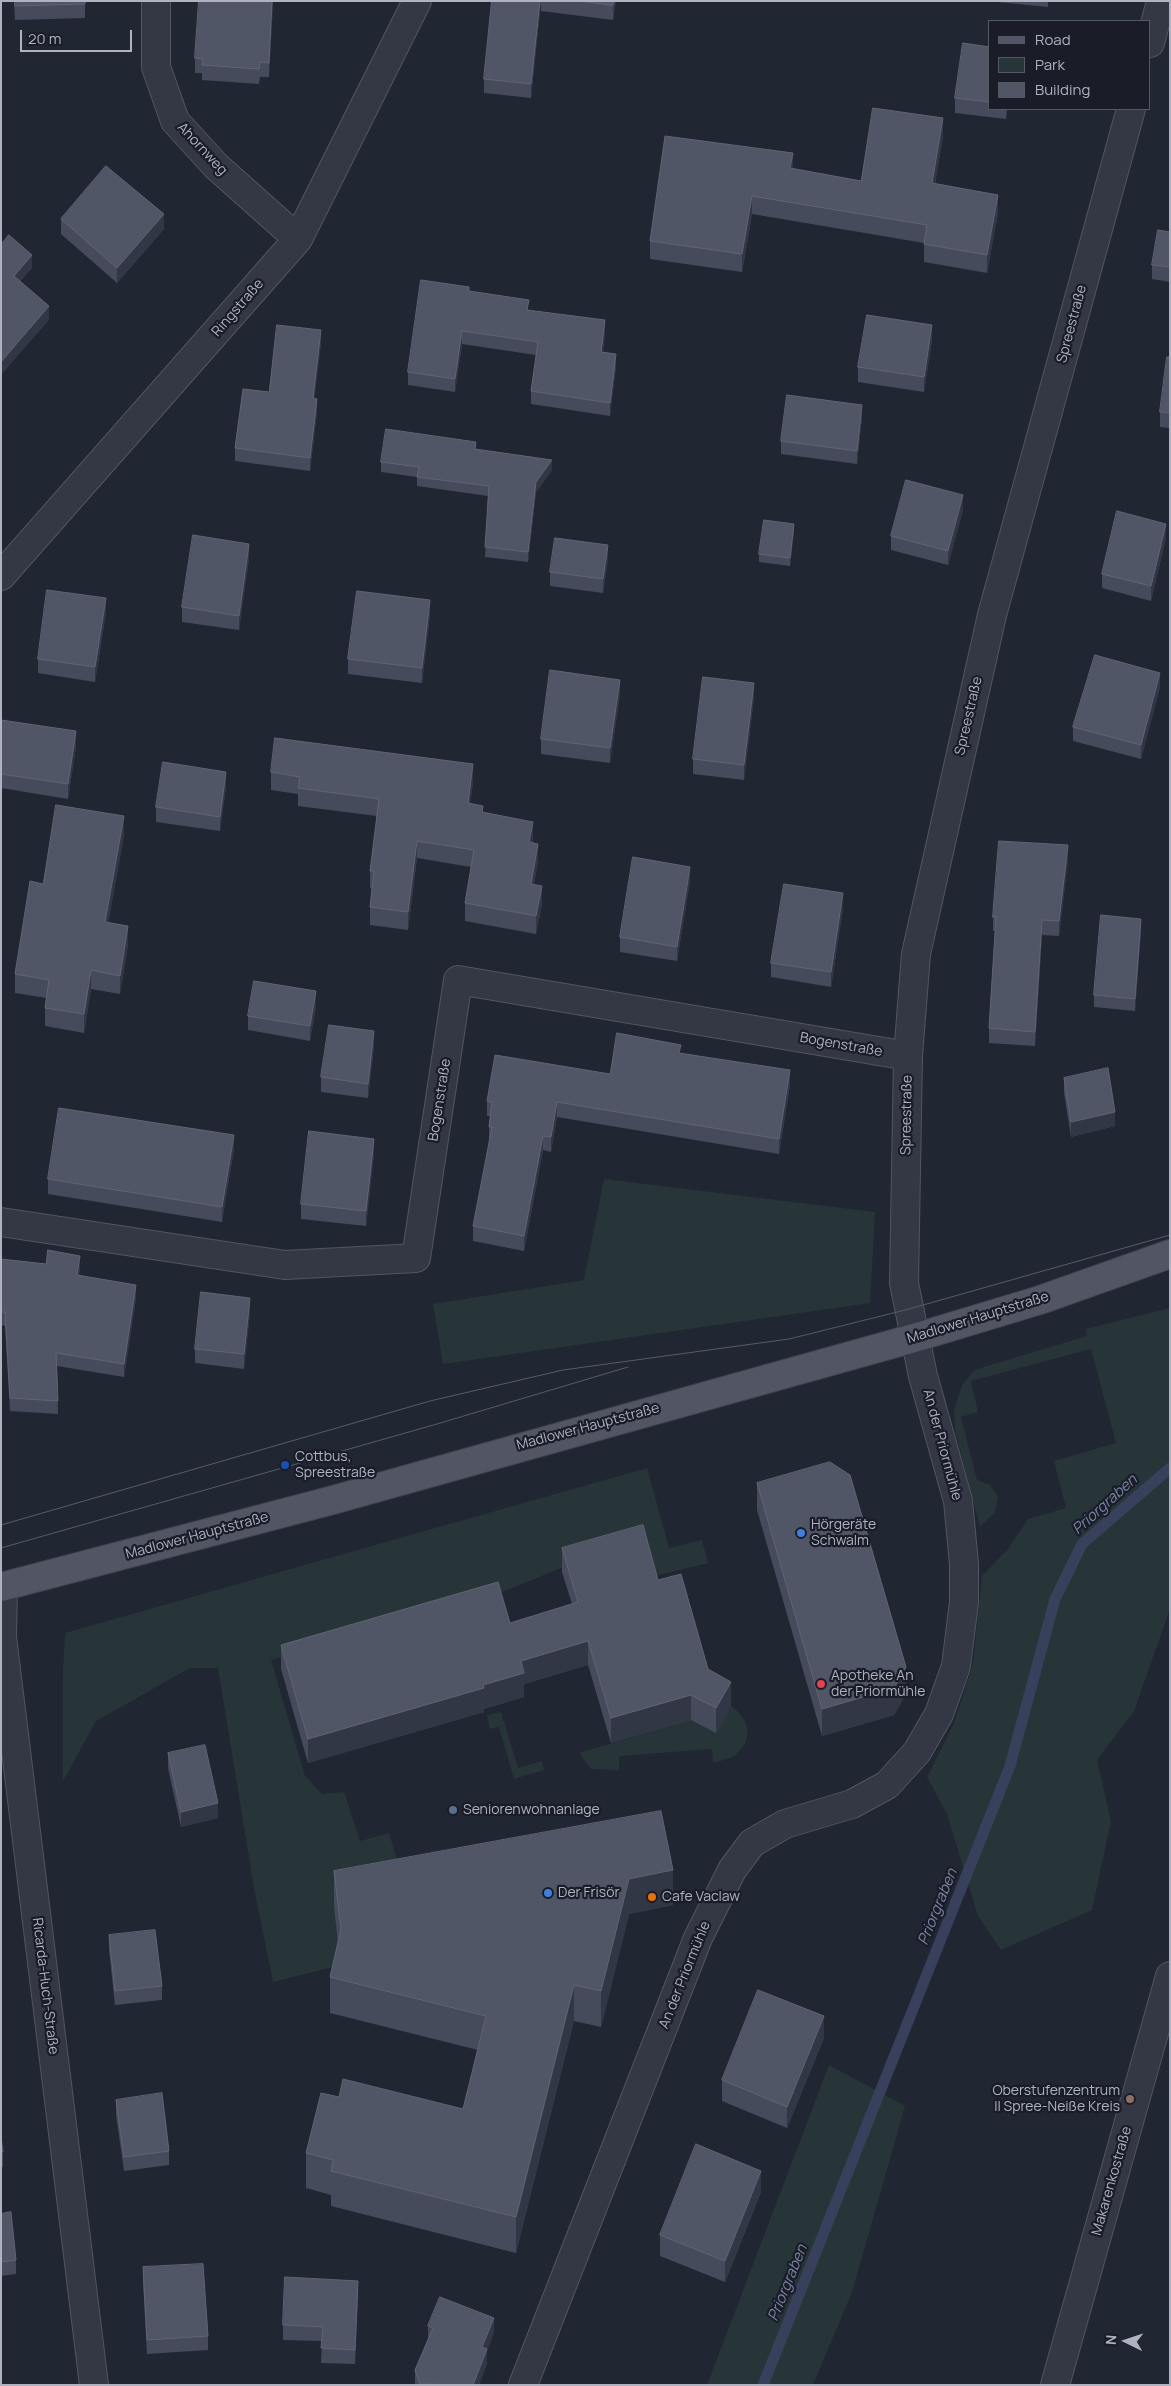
<!DOCTYPE html>
<html>
<head>
<meta charset="utf-8">
<style>
	body { margin:0 }
	#map { position:relative; width:1171px; height:2386px; overflow:hidden; background:#212633; font-family:Manrope,sans-serif }
	canvas { display:block }
	.frame { position:absolute; inset:0; border:2px solid #aeb2c1; pointer-events:none }
	.legend { position:absolute; left:988px; top:20px; width:162px; height:90px; box-sizing:border-box; background:#1a1d28; border:1px solid #555965; margin:0; padding:6px 9px; list-style:none; font-size:15px; color:#aeb2c1 }
	.legend li { display:flex; align-items:center; gap:10px; height:25px }
	.legend b { width:25px; border:1px solid #555965 }
	.north { position:absolute; left:1101px; top:2316px; width:50px; height:50px; -webkit-text-stroke:4px #1a1d28; paint-order:stroke; rotate:274deg; font-size:14px; font-weight:700; line-height:20px; text-align:center; color:#aeb2c1 }
	.north::after { content:''; display:block; margin:auto; width:18px; height:22px; background:#aeb2c1; clip-path:polygon(50% 0,100% 100%,50% 72%,0 100%) }
	.scale { position:absolute; left:20px; top:30px; width:112px; height:22px; box-sizing:border-box; border:2px solid #aeb2c1; border-top:0; padding-left:6px; font-size:15px; line-height:18px; white-space:nowrap; color:#aeb2c1; -webkit-text-stroke:4px #1a1d28; paint-order:stroke }
</style>
</head>
<body>
<div id="map">
<canvas width="1171" height="2386"></canvas>
<div class="frame"></div>
<ul class="legend">
<li><b style="height:6px;background:#525664"></b>Road</li>
<li><b style="height:14px;background:#273538"></b>Park</li>
<li><b style="height:14px;background:#515666"></b>Building</li>
</ul>
<div class="north">N</div>
<div class="scale">20 m</div>
</div>
<script>
const ctx = document.querySelector('canvas').getContext('2d');
ctx.lineJoin = 'round';
function paint(path, color) { ctx.fillStyle = color; ctx.fill(path, 'evenodd'); }
function strokePath(path, color, width, dash) { ctx.strokeStyle = color; ctx.lineWidth = width; ctx.lineCap = dash ? 'butt' : 'round'; ctx.setLineDash(dash || []); ctx.stroke(path); }
function write(font, color, halo, rows, align = 'center') {
  ctx.font = font + ' Manrope,sans-serif'; ctx.lineWidth = 4.5; ctx.setLineDash([]); ctx.textBaseline = 'middle'; ctx.strokeStyle = halo; ctx.fillStyle = color; for (const [text, x, y, turn = 0] of rows) {
    ctx.save(); ctx.translate(x, y); ctx.rotate((+turn || 0) * Math.PI / 180); ctx.textAlign = isNaN(turn) ? turn : align; if (halo) ctx.strokeText(text, 0, 0); ctx.fillText(text, 0, 0); ctx.restore();
  }
}
const green = new Path2D(`
	M 604,1179 L 875,1212 L 870,1303 L 443,1364 L 433,1304 L 584,1280 Z
	M 1170,1308 L 1170,1609 L 1134,1711 L 1097,1760 L 1111,1821 L 1092,1910 L 1001,1950 L 978,1916 L 947,1814 L 927,1777 L 954,1723 L 973,1664 L 982,1576 L 1008,1549 L 1028,1519 L 1066,1508 L 1054,1461 L 1116,1443 L 1091,1349 L 971,1381 L 978,1412 L 961,1417 L 977,1480 L 990,1485 L 998,1497 L 995,1512 L 980,1527 L 955,1430 L 954,1409 L 962,1386 L 974,1370 L 1087,1336 L 1086,1329 Z
	M 647,1468 L 669,1548 L 702,1540 L 708,1563 L 655,1576 L 644,1545 L 558,1569 L 493,1596 L 271,1660 L 305,1776 L 322,1794 L 344,1792 L 360,1841 L 389,1833 L 402,1877 L 341,1965 L 273,1982 L 254,1888 L 218,1668 L 190,1668 L 96,1721 L 63,1781 L 63,1674 L 65,1633 Z
	M 731,1706 C 749,1718 755,1740 735,1755 C 730,1759 719,1761 713,1763 L 712,1749 L 619,1756 L 619,1770 L 591,1769 L 579,1753 L 691,1720 L 716,1732 Z
	M 501,1712 L 518,1768 L 542,1761 L 544,1770 L 514,1779 L 499,1727 L 490,1729 L 487,1715 Z
	M 829,2065 L 905,2106 L 852,2292 L 813,2385 L 707,2385 Z`);
const stream = new Path2D(`
	M 763,2385 L 1010,1766 L 1055,1599 L 1082,1544 L 1170,1468`);
const street = new Path2D(`
	M 156,1 L 156,67 L 175,121 L 216,166 L 298,239
	M 1150,43 L 1161,1
	M 1,576 L 298,239 L 417,1
	M 1,1222 L 285,1265 L 416,1258 L 458,980 L 908,1056
	M 3,1587 L 2,1637 L 94,2385
	M 523,2385 L 698,1938 L 732,1870 L 752,1843 L 785,1824 L 852,1804 L 887,1785 L 917,1752 L 939,1714 L 956,1666 L 964,1602 L 964,1564 L 958,1501 L 923,1376 L 904,1283 L 908,1056 L 916,954 L 992,615 L 1131,109
	M 1055,2385 L 1170,1976`);
const primary = new Path2D(`
	M 1,1587 L 333,1500 L 914,1338 L 1040,1300 L 1170,1254`);
const tram = new Path2D(`
	M 1,1525 L 430,1401 L 563,1370 L 789,1339 L 909,1309 L 1170,1235
	M 1,1548 L 437,1424 L 628,1367`);
const wall = new Path2D(`
	M 14,1 L 85,1 L 85,18 L 15,20 Z
	M 273,1 L 269,77 L 260,77 L 259,84 L 202,80 L 202,73 L 195,73 L 195,58 Z
	M 492,1 L 541,1 L 531,98 L 484,93 L 484,79 Z
	M 541,1 L 616,1 L 613,20 L 541,11 Z
	M 998,1 L 1048,1 L 1048,7 L 998,2 Z
	M 990,47 L 990,109 L 1007,109 L 1006,119 L 955,113 L 955,98 Z
	M 943,136 L 935,184 L 998,213 L 987,273 L 924,262 L 924,243 L 752,214 L 742,272 L 650,259 L 650,241 L 793,169 L 861,181 Z
	M 61,219 L 164,229 L 117,283 L 61,234 Z
	M 1170,232 L 1170,282 L 1152,279 L 1152,265 Z
	M 469,291 L 529,310 L 605,333 L 603,352 L 616,367 L 610,416 L 531,404 L 531,391 L 536,355 L 462,344 L 455,392 L 408,385 L 408,372 Z
	M 932,340 L 924,392 L 858,382 L 858,367 Z
	M 321,344 L 314,398 L 317,412 L 310,471 L 235,461 L 235,448 L 269,392 Z
	M 1170,357 L 1170,428 L 1160,427 L 1160,412 Z
	M 862,417 L 857,464 L 781,454 L 781,441 Z
	M 476,449 L 552,470 L 536,492 L 528,562 L 485,557 L 488,496 L 417,486 L 417,477 L 381,472 L 381,462 Z
	M 963,510 L 948,565 L 891,550 L 891,536 Z
	M 794,531 L 790,566 L 759,562 L 759,554 Z
	M 1166,538 L 1151,601 L 1102,588 L 1102,574 Z
	M 249,558 L 239,630 L 182,622 L 182,607 Z
	M 608,559 L 603,593 L 550,586 L 550,572 Z
	M 106,612 L 95,682 L 38,673 L 38,659 Z
	M 430,614 L 422,683 L 348,674 L 348,659 Z
	M 1160,687 L 1141,759 L 1073,741 L 1073,727 Z
	M 620,694 L 610,763 L 541,754 L 541,739 Z
	M 754,697 L 744,780 L 693,774 L 693,759 Z
	M 1,720 L 76,746 L 68,799 L 1,788 Z
	M 271,772 L 473,782 L 470,803 L 483,812 L 533,840 L 533,843 L 538,861 L 534,884 L 542,904 L 536,934 L 465,921 L 465,903 L 471,867 L 417,858 L 408,930 L 370,925 L 370,907 L 372,889 L 370,888 L 370,871 L 377,816 L 298,806 L 298,794 L 271,790 Z
	M 226,786 L 220,831 L 156,822 L 156,807 Z
	M 124,835 L 108,923 L 128,945 L 120,994 L 91,989 L 84,1033 L 45,1026 L 45,1008 L 46,998 L 15,993 L 15,974 L 43,884 Z
	M 1068,860 L 1059,936 L 1042,935 L 1035,1046 L 989,1043 L 989,1028 L 995,931 L 993,931 L 993,917 Z
	M 690,881 L 677,961 L 620,952 L 620,937 Z
	M 843,908 L 831,987 L 771,977 L 771,963 Z
	M 1141,931 L 1135,1011 L 1094,1007 L 1094,995 Z
	M 316,1006 L 310,1041 L 248,1030 L 248,1016 Z
	M 374,1046 L 368,1098 L 321,1092 L 321,1077 Z
	M 681,1053 L 790,1085 L 779,1154 L 557,1117 L 551,1152 L 543,1150 L 524,1251 L 473,1241 L 473,1226 L 490,1141 L 489,1141 L 489,1127 L 490,1116 L 487,1116 L 487,1101 L 610,1074 Z
	M 1064,1078 L 1115,1126 L 1071,1137 L 1064,1093 Z
	M 234,1149 L 222,1222 L 48,1194 L 48,1179 Z
	M 374,1153 L 366,1226 L 301,1219 L 301,1204 Z
	M 1,1259 L 80,1269 L 79,1275 L 136,1298 L 124,1377 L 57,1366 L 58,1414 L 10,1411 L 5,1326 L 1,1325 Z
	M 250,1312 L 244,1369 L 195,1363 L 195,1349 Z
	M 757,1483 L 906,1694 L 894,1715 L 822,1736 L 757,1510 Z
	M 562,1548 L 658,1580 L 708,1669 L 731,1706 L 716,1733 L 691,1720 L 611,1743 L 588,1665 L 524,1684 L 524,1697 L 484,1709 L 484,1712 L 308,1763 L 281,1669 L 281,1645 L 510,1623 L 572,1604 L 562,1572 Z
	M 168,1753 L 218,1818 L 181,1827 L 168,1768 Z
	M 334,1871 L 673,1905 L 629,1914 L 601,2027 L 574,2021 L 516,2253 L 331,2206 L 331,2195 L 306,2188 L 306,2153 L 339,2097 L 463,2109 L 478,2050 L 330,2013 L 330,1977 L 338,1942 L 334,1907 Z
	M 109,1935 L 162,1986 L 162,2000 L 115,2005 L 109,1950 Z
	M 824,2038 L 787,2128 L 722,2101 L 722,2080 Z
	M 116,2100 L 169,2151 L 169,2165 L 124,2171 L 116,2115 Z
	M 1,2137 L 3,2152 L 3,2167 L 1,2167 Z
	M 761,2192 L 725,2282 L 660,2256 L 660,2235 Z
	M 1,2214 L 16,2260 L 16,2274 L 1,2276 Z
	M 143,2267 L 208,2336 L 208,2350 L 147,2354 L 143,2282 Z
	M 358,2295 L 355,2364 L 321,2363 L 322,2341 L 283,2340 L 283,2325 Z
	M 428,2326 L 494,2332 L 487,2351 L 487,2363 L 479,2385 L 415,2385 L 415,2370 L 428,2340 Z`);
const shadedWall = new Path2D(`
	M 272,1 L 273,7 L 269,77 L 269,63 Z
	M 540,1 L 541,1 L 531,98 L 531,84 Z
	M 614,1 L 616,1 L 613,20 L 613,5 Z
	M 943,118 L 943,136 L 932,201 L 932,183 Z
	M 793,153 L 793,172 L 790,168 Z
	M 998,195 L 998,213 L 987,273 L 987,255 Z
	M 752,196 L 752,214 L 742,272 L 742,254 Z
	M 164,214 L 164,229 L 117,283 L 117,268 Z
	M 32,255 L 32,268 L 14,289 L 14,276 Z
	M 49,306 L 49,320 L 1,375 L 1,362 Z
	M 605,320 L 605,333 L 601,365 L 601,352 Z
	M 932,325 L 932,340 L 924,392 L 924,377 Z
	M 321,330 L 321,344 L 313,411 L 313,398 Z
	M 462,331 L 462,344 L 455,392 L 455,379 Z
	M 616,354 L 616,367 L 610,416 L 610,403 Z
	M 317,399 L 317,412 L 310,471 L 310,458 Z
	M 862,405 L 862,417 L 857,464 L 857,451 Z
	M 552,460 L 552,470 L 536,492 L 528,562 L 528,552 L 536,482 Z
	M 963,495 L 963,510 L 948,565 L 948,551 Z
	M 794,524 L 794,531 L 790,566 L 790,558 Z
	M 1166,524 L 1166,538 L 1151,601 L 1151,586 Z
	M 249,544 L 249,558 L 239,630 L 239,616 Z
	M 608,545 L 608,559 L 603,593 L 603,579 Z
	M 106,598 L 106,612 L 95,682 L 95,667 Z
	M 430,600 L 430,614 L 422,683 L 422,668 Z
	M 1160,673 L 1160,687 L 1141,759 L 1141,745 Z
	M 620,680 L 620,694 L 610,763 L 610,748 Z
	M 754,683 L 754,697 L 744,780 L 744,765 Z
	M 76,731 L 76,746 L 68,799 L 68,784 Z
	M 473,764 L 473,782 L 468,821 L 468,803 Z
	M 226,772 L 226,786 L 220,831 L 220,817 Z
	M 124,816 L 124,835 L 105,941 L 105,922 Z
	M 533,822 L 533,840 L 529,860 L 529,842 Z
	M 417,841 L 417,858 L 408,930 L 408,912 Z
	M 538,844 L 538,861 L 531,901 L 531,884 Z
	M 1068,845 L 1068,860 L 1059,936 L 1059,921 Z
	M 690,867 L 690,881 L 677,961 L 677,947 Z
	M 542,886 L 542,904 L 536,934 L 536,916 Z
	M 843,893 L 843,908 L 831,987 L 831,972 Z
	M 1141,919 L 1141,931 L 1135,1011 L 1135,999 Z
	M 1042,920 L 1042,935 L 1035,1046 L 1035,1032 Z
	M 128,926 L 128,945 L 120,994 L 120,976 Z
	M 91,970 L 91,989 L 84,1033 L 84,1014 Z
	M 316,991 L 316,1006 L 310,1041 L 310,1026 Z
	M 374,1031 L 374,1046 L 368,1098 L 368,1084 Z
	M 790,1070 L 790,1085 L 779,1154 L 779,1139 Z
	M 557,1102 L 557,1117 L 551,1152 L 551,1137 Z
	M 1115,1112 L 1115,1126 L 1071,1137 L 1071,1122 Z
	M 234,1135 L 234,1149 L 222,1222 L 222,1207 Z
	M 543,1136 L 543,1150 L 524,1251 L 524,1236 Z
	M 374,1139 L 374,1153 L 366,1226 L 366,1211 Z
	M 80,1256 L 80,1269 L 77,1288 L 77,1275 Z
	M 136,1285 L 136,1298 L 124,1377 L 124,1364 Z
	M 250,1298 L 250,1312 L 244,1369 L 244,1354 Z
	M 588,1641 L 588,1665 L 524,1684 L 524,1697 L 484,1709 L 484,1712 L 308,1763 L 308,1739 L 483,1685 L 521,1661 Z
	M 906,1667 L 906,1694 L 894,1715 L 822,1736 L 822,1709 Z
	M 731,1682 L 731,1706 L 716,1733 L 716,1708 Z
	M 691,1695 L 691,1720 L 611,1743 L 611,1718 Z
	M 218,1803 L 218,1818 L 181,1827 L 181,1812 Z
	M 673,1870 L 673,1905 L 629,1914 L 601,2027 L 601,1991 L 629,1879 Z
	M 574,1985 L 574,2021 L 516,2253 L 516,2217 Z
	M 824,2016 L 824,2038 L 787,2128 L 787,2107 Z
	M 761,2171 L 761,2192 L 725,2282 L 725,2261 Z
	M 358,2281 L 358,2295 L 355,2364 L 355,2350 Z
	M 494,2318 L 494,2332 L 487,2351 L 487,2363 L 479,2385 L 473,2385 L 482,2347 Z`);
const building = new Path2D(`
	M 15,1 L 85,1 L 85,4 L 15,6 Z
	M 199,1 L 272,1 L 269,63 L 260,62 L 259,69 L 202,65 L 203,59 L 195,58 Z
	M 492,1 L 540,1 L 531,84 L 484,79 Z
	M 580,1 L 614,1 L 613,5 Z
	M 963,43 L 990,47 L 990,102 L 955,98 Z
	M 873,108 L 943,118 L 932,183 L 998,195 L 987,255 L 924,244 L 927,225 L 752,196 L 742,254 L 650,241 L 665,136 L 793,153 L 790,168 L 861,181 Z
	M 106,166 L 164,214 L 117,268 L 61,219 Z
	M 1158,230 L 1170,232 L 1170,267 L 1152,265 Z
	M 9,235 L 32,255 L 14,276 L 49,306 L 1,362 L 1,245 Z
	M 421,280 L 469,287 L 469,291 L 529,300 L 527,310 L 605,320 L 601,352 L 616,354 L 610,403 L 531,391 L 538,342 L 462,331 L 455,379 L 408,372 Z
	M 867,315 L 932,325 L 924,377 L 858,367 Z
	M 277,325 L 321,330 L 313,398 L 317,399 L 310,458 L 235,448 L 243,389 L 269,392 Z
	M 1167,357 L 1170,357 L 1170,413 L 1160,412 Z
	M 787,395 L 862,405 L 857,451 L 781,441 Z
	M 386,429 L 476,442 L 475,449 L 552,460 L 536,482 L 528,552 L 485,547 L 489,486 L 417,477 L 419,467 L 381,462 Z
	M 906,480 L 963,495 L 948,551 L 891,536 Z
	M 1117,511 L 1166,524 L 1151,586 L 1102,574 Z
	M 764,520 L 794,524 L 790,558 L 759,554 Z
	M 193,535 L 249,544 L 239,616 L 182,607 Z
	M 555,538 L 608,545 L 603,579 L 550,572 Z
	M 47,590 L 106,598 L 95,667 L 38,659 Z
	M 357,591 L 430,600 L 422,668 L 348,659 Z
	M 1095,655 L 1160,673 L 1141,745 L 1073,727 Z
	M 550,670 L 620,680 L 610,748 L 541,739 Z
	M 703,677 L 754,683 L 744,765 L 693,759 Z
	M 1,720 L 76,731 L 68,784 L 1,774 Z
	M 275,738 L 473,764 L 468,803 L 483,806 L 482,812 L 533,822 L 529,842 L 538,844 L 531,884 L 542,886 L 536,916 L 465,903 L 474,850 L 417,841 L 408,912 L 370,907 L 374,871 L 370,871 L 379,799 L 298,788 L 300,777 L 271,772 Z
	M 163,762 L 226,772 L 220,817 L 156,807 Z
	M 56,805 L 124,816 L 105,922 L 128,926 L 120,976 L 91,970 L 84,1014 L 45,1008 L 49,980 L 15,974 L 30,881 L 43,884 Z
	M 999,841 L 1068,845 L 1059,921 L 1042,920 L 1035,1032 L 989,1028 L 996,917 L 993,917 Z
	M 633,857 L 690,867 L 677,947 L 620,937 Z
	M 784,884 L 843,893 L 831,972 L 771,963 Z
	M 1101,915 L 1141,919 L 1135,999 L 1094,995 Z
	M 254,981 L 316,991 L 310,1026 L 248,1016 Z
	M 329,1025 L 374,1031 L 368,1084 L 321,1077 Z
	M 617,1033 L 681,1045 L 679,1053 L 790,1070 L 779,1139 L 557,1102 L 551,1137 L 543,1136 L 524,1236 L 473,1226 L 492,1127 L 489,1127 L 492,1102 L 487,1101 L 495,1055 L 610,1074 Z
	M 1108,1068 L 1115,1112 L 1071,1122 L 1064,1078 Z
	M 59,1108 L 234,1135 L 222,1207 L 48,1179 Z
	M 309,1131 L 374,1139 L 366,1211 L 301,1204 Z
	M 48,1250 L 80,1256 L 77,1275 L 136,1285 L 124,1364 L 56,1353 L 58,1401 L 10,1398 L 5,1312 L 1,1312 L 1,1259 L 46,1264 Z
	M 201,1292 L 250,1298 L 244,1354 L 195,1349 Z
	M 830,1462 L 850,1475 L 906,1667 L 894,1688 L 822,1709 L 757,1483 Z
	M 643,1525 L 658,1580 L 681,1574 L 708,1669 L 731,1682 L 716,1708 L 691,1695 L 611,1718 L 588,1641 L 521,1661 L 524,1673 L 483,1685 L 484,1688 L 308,1739 L 281,1645 L 498,1582 L 510,1623 L 578,1602 L 562,1548 Z
	M 205,1745 L 218,1803 L 181,1812 L 168,1753 Z
	M 661,1811 L 673,1870 L 629,1879 L 601,1991 L 574,1985 L 516,2217 L 331,2171 L 333,2160 L 306,2153 L 321,2093 L 339,2097 L 343,2079 L 463,2109 L 486,2016 L 330,1977 L 341,1929 L 334,1871 Z
	M 155,1930 L 162,1986 L 115,1991 L 109,1935 Z
	M 758,1990 L 824,2016 L 787,2107 L 722,2080 Z
	M 162,2093 L 169,2151 L 124,2157 L 116,2100 Z
	M 1,2137 L 3,2152 L 1,2152 Z
	M 696,2144 L 761,2171 L 725,2261 L 660,2235 Z
	M 11,2212 L 16,2260 L 1,2262 L 1,2214 Z
	M 203,2264 L 208,2336 L 147,2340 L 143,2267 Z
	M 285,2277 L 358,2281 L 355,2350 L 321,2348 L 323,2327 L 283,2325 Z
	M 440,2297 L 494,2318 L 482,2347 L 487,2349 L 473,2385 L 420,2384 L 415,2370 L 433,2328 L 428,2326 Z`);
const markers = [
	[285,1465,5,"#1a4fb4"],
	[801,1533,5,"#3f7fe0"],
	[821,1684,5,"#e0444e"],
	[453,1810,5,"#5c6f8a"],
	[548,1893,5,"#3f7fe0"],
	[652,1897,5,"#e8710a"],
	[1130,2099,5,"#8d6e63"]
];
const streetNames = [
	["Ahornweg",202,149,47],
	["Ringstraße",238,308,-49],
	["Spreestraße",1072,324,-75],
	["Spreestraße",969,716,-77],
	["Bogenstraße",841,1045,10],
	["Bogenstraße",440,1100,-81],
	["Spreestraße",907,1115,-89],
	["Madlower Hauptstraße",978,1318,-17],
	["Madlower Hauptstraße",588,1427,-15],
	["An der Priormühle",942,1445,75],
	["Madlower Hauptstraße",197,1536,-15],
	["An der Priormühle",685,1975,-68],
	["Ricarda-Huch-Straße",45,1986,83],
	["Makarenkostraße",1112,2181,-74]
];
const poiNames = [
	["Cottbus,",295,1457],
	["Spreestraße",295,1473],
	["Hörgeräte",811,1525],
	["Schwalm",811,1541],
	["Apotheke An",831,1676],
	["der Priormühle",831,1692],
	["Seniorenwohnanlage",463,1810],
	["Der Frisör",558,1893],
	["Cafe Vaclaw",662,1897],
	["Oberstufenzentrum",1120,2091,"right"],
	["II Spree-Neiße Kreis",1120,2107,"right"]
];
const waterNames = [
	["Priorgraben",1105,1505,-42],
	["Priorgraben",938,1907,-68],
	["Priorgraben",788,2283,-68]
];
paint(green, '#273538');
strokePath(stream, '#38405b', 11);
strokePath(street, '#525562', 30);
strokePath(primary, '#3e414d', 30);
strokePath(street, '#343844', 28);
strokePath(primary, '#525664', 28);
strokePath(tram, '#575b6b', 1);
paint(wall, '#464b5b');
paint(shadedWall, '#323746');
paint(building, '#515666');
strokePath(building, '#606474', 1);
for (const [x, y, r, color] of markers) { const dot = new Path2D(); dot.arc(x, y, r, 0, 2 * Math.PI); ctx.fillStyle = color; ctx.fill(dot); strokePath(dot, '#1a1d28', 2); }
write('14px', '#aeb2c1', '#1a1d28', streetNames);
write('14px', '#aeb2c1', '#1a1d28', poiNames, 'left');
write('italic 15px', '#7a85a6', '#1a1d28', waterNames);
</script>
</body>
</html>
